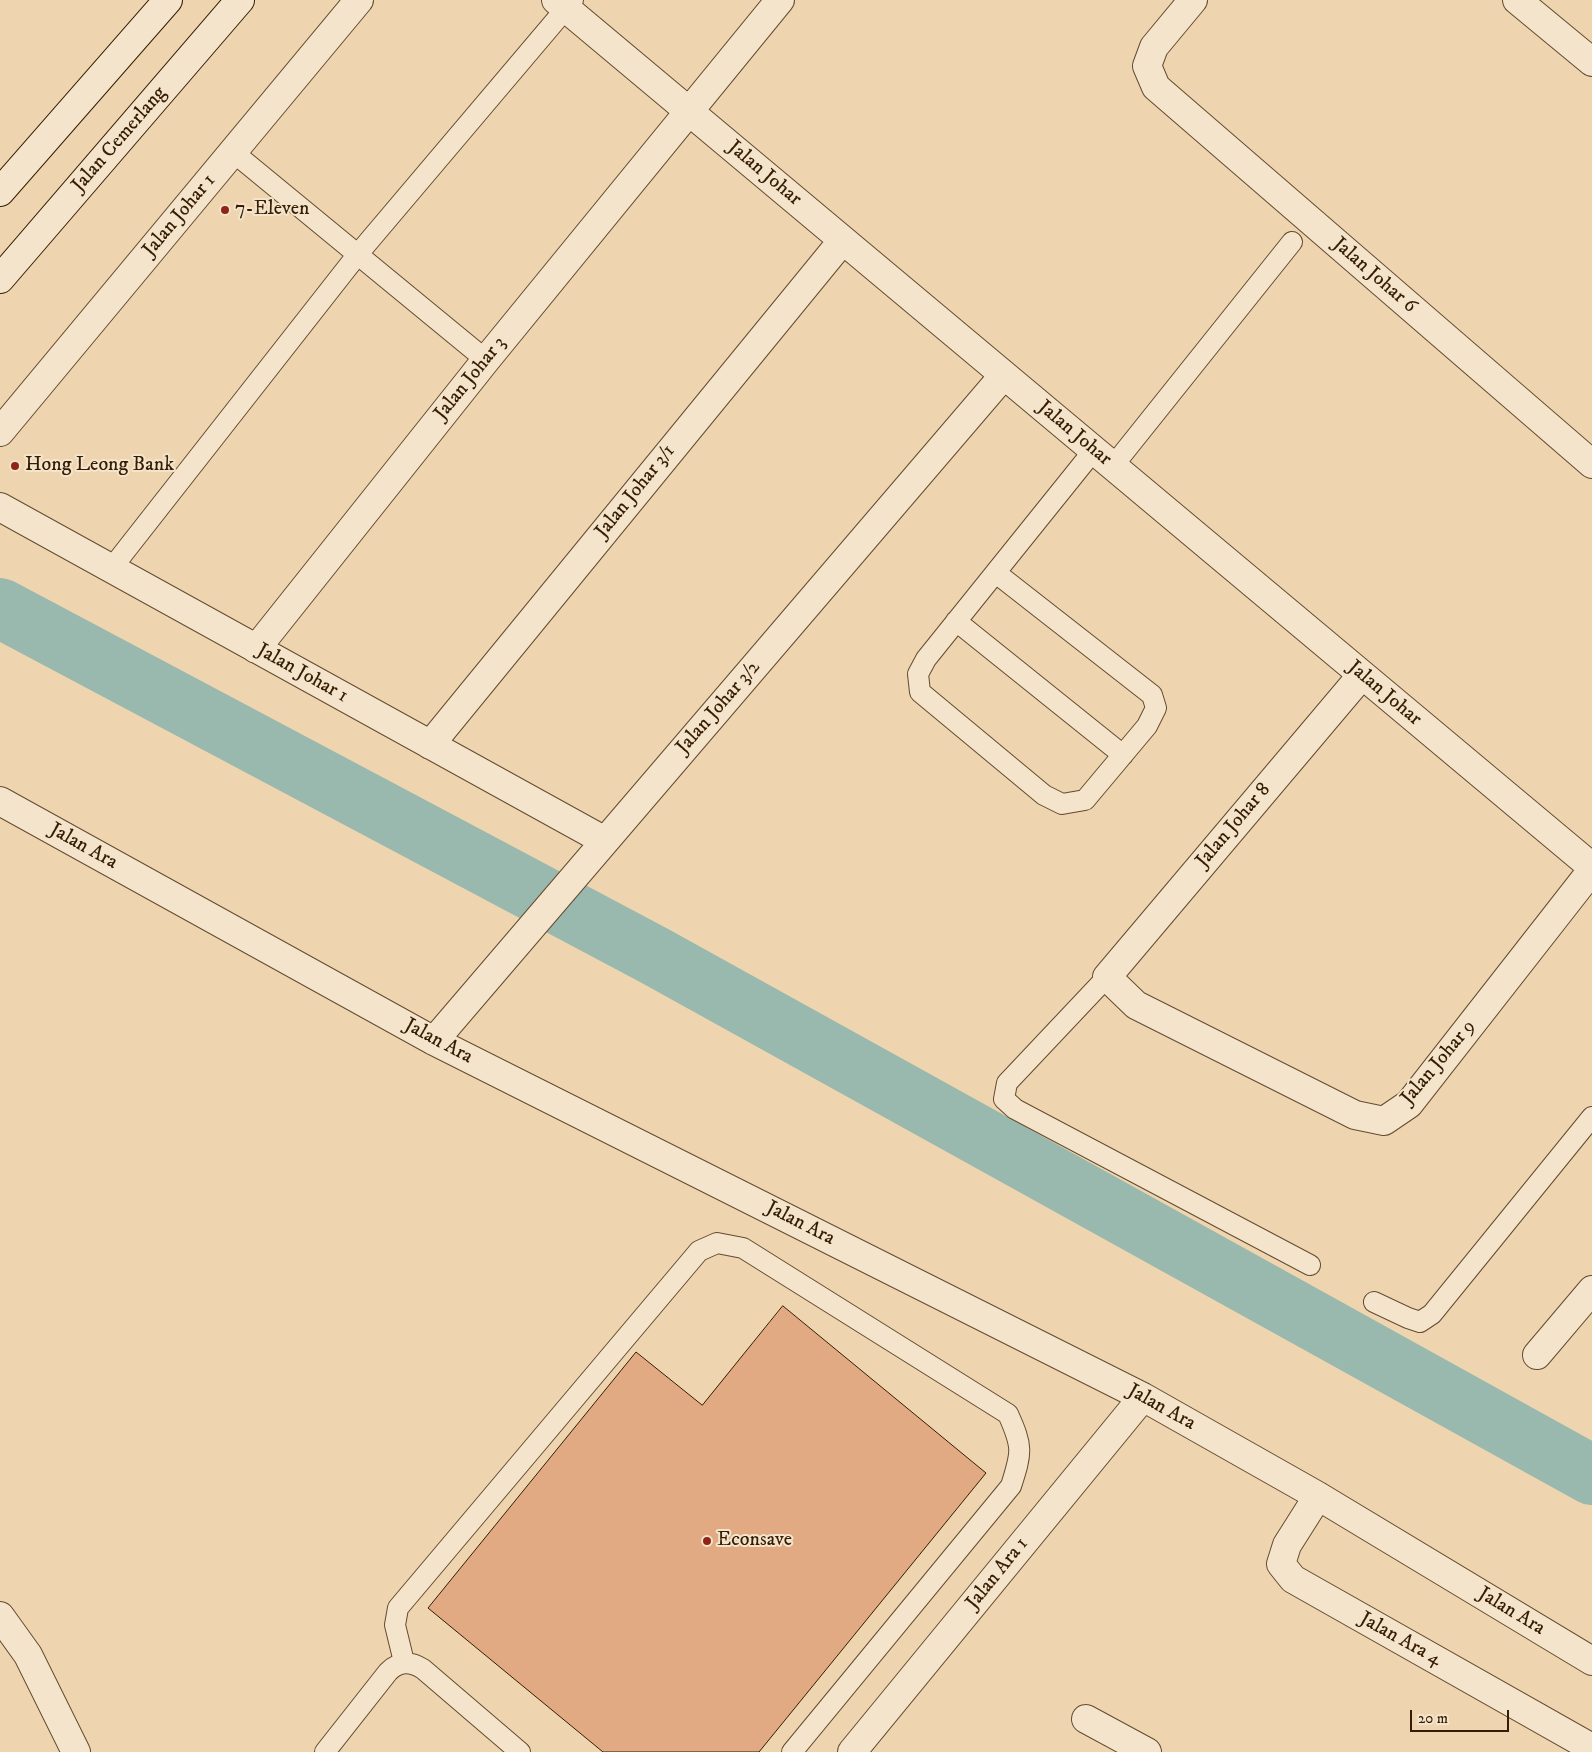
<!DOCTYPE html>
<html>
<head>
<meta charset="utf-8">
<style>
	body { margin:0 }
	#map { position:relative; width:1592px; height:1752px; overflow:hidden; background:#eed5af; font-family:"IM FELL DW Pica",serif }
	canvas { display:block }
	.scale { position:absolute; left:1410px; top:1710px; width:99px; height:22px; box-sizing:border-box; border:2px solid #351d04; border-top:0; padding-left:6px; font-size:15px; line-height:18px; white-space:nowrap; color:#351d04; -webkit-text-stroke:4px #f4e4cb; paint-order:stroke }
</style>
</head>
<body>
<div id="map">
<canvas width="1592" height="1752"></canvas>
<div class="scale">20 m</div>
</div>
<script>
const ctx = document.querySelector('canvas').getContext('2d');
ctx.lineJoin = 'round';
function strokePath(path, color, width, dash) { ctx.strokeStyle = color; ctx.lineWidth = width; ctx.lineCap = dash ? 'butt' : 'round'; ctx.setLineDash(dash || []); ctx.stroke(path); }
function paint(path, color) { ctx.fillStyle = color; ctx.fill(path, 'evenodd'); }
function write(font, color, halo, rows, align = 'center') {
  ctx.font = font + ' "IM FELL DW Pica",serif'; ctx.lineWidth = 4; ctx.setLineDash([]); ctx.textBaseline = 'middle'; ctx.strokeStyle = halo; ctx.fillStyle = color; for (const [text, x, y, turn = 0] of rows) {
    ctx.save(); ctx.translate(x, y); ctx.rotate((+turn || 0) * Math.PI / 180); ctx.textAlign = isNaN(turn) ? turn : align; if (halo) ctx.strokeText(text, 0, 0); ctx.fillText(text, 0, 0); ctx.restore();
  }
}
const river = new Path2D(`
	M 0,608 L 655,956 L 1592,1475`);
const building = new Path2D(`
	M 783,1306 L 986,1473 L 759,1752 L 603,1752 L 428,1608 L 636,1352 L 702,1405 Z`);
const lane = new Path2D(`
	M 233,152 L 486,360
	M 1113,466 L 1292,242
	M 111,569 L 358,254 L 573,0
	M 996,573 L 1152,695 L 1156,708 L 1147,726 L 1085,800 L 1062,804 L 1044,795 L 920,692 L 918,674 L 926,659 L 1094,450
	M 956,621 L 1123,755
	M 1107,977 L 1007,1083 L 1004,1099 L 1015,1109 L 1310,1265
	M 1374,1302 L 1408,1318 L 1420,1322 L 1432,1314 L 1592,1117
	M 404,1662 L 395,1625 L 398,1608 L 699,1251 L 717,1243 L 743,1248 L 1008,1414 C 1023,1447 1022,1452 1011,1486 L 792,1752
	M 325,1752 L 388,1672 C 399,1661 410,1661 423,1669 L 520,1752`);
const street = new Path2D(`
	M 556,0 L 1592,867
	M 1193,0 L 1154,47 L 1147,66 L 1156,87 L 1592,464
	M 1517,0 L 1592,62
	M 0,432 L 359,0
	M 0,507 L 605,841
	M 256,649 L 486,360 L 780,0
	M 1362,675 L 1107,977 L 1136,1005 L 1355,1115 L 1384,1121 L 1409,1104 L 1592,870
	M 430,745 L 843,240
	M 0,801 L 434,1041 L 1143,1397 L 1318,1496 L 1592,1661
	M 434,1041 L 1004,375
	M 1537,1355 L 1592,1290
	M 1318,1496 L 1287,1545 L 1281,1564 L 1293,1579 L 1592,1748
	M 0,1616 L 28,1655 L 76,1752
	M 1086,1719 L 1147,1752
	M 852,1752 L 1143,1397`);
const secondary = new Path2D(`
	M 0,192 L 168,0
	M 0,279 L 240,0`);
const markers = [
	[225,210,5,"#8f2418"],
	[15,466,5,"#8f2418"],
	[707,1541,5,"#8f2418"]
];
const streetNames = [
	["Jalan Cemerlang",120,140,-49],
	["Jalan Johar",764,174,40],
	["Jalan Johar 1",180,216,-50],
	["Jalan Johar 6",1374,276,41],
	["Jalan Johar 3",471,379,-51],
	["Jalan Johar",1074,434,40],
	["Jalan Johar 3/1",636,492,-51],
	["Jalan Johar 1",302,674,29],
	["Jalan Johar",1384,694,40],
	["Jalan Johar 3/2",719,708,-49],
	["Jalan Johar 8",1234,826,-50],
	["Jalan Ara",83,847,29],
	["Jalan Ara",438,1042,28],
	["Jalan Johar 9",1439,1063,-50],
	["Jalan Ara",800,1224,27],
	["Jalan Ara",1161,1408,29],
	["Jalan Ara 1",998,1574,-51],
	["Jalan Ara",1511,1612,31],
	["Jalan Ara 4",1400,1640,29]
];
const poiNames = [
	["7-Eleven",235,210],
	["Hong Leong Bank",25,466],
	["Econsave",717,1541]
];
strokePath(river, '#99b8ae', 60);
paint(building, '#e1aa82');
strokePath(building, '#351d04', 1);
strokePath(lane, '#634b2f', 22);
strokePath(street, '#634b2f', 30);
strokePath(secondary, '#351d04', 30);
strokePath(lane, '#f4e4cb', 20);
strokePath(street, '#f4e4cb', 28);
strokePath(secondary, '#f4e4cb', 28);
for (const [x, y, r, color] of markers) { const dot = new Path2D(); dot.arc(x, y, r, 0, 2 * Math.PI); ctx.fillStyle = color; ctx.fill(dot); strokePath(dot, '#f4e4cb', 2); }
write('20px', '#351d04', '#f4e4cb', streetNames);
write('20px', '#351d04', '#f4e4cb', poiNames, 'left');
</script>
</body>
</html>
